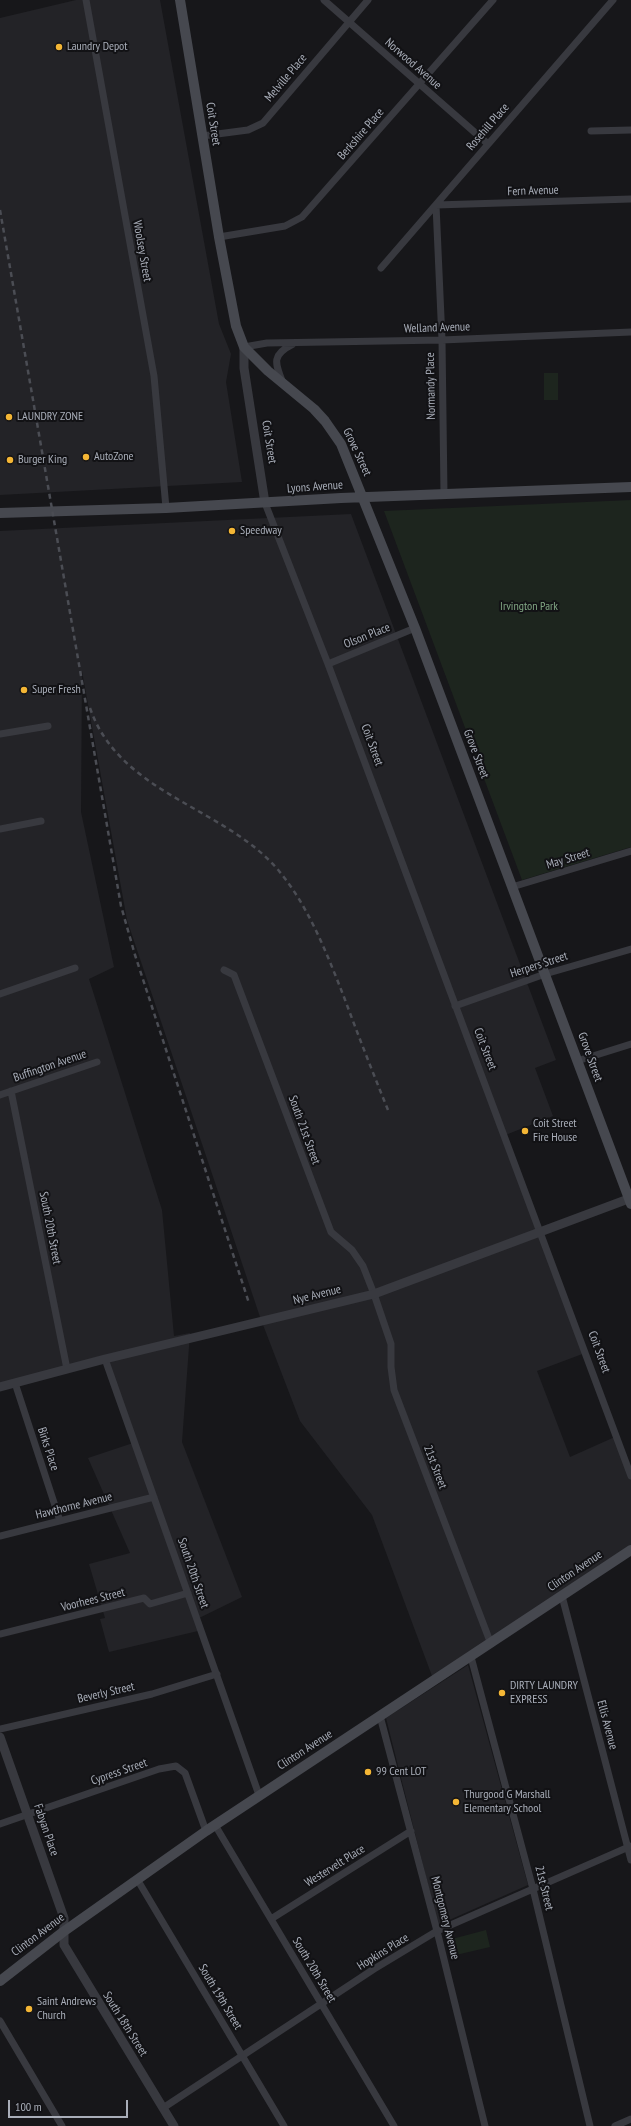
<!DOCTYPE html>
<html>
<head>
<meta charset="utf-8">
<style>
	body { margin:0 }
	#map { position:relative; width:631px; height:2126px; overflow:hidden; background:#17171a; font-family:"PT Sans Narrow",sans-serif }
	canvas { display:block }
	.scale { position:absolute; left:8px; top:2100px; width:120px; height:18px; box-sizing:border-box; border:2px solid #a9aeb9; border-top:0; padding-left:5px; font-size:12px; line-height:14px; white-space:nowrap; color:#a9aeb9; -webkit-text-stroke:3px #121215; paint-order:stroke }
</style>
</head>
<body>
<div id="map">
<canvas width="631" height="2126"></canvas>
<div class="scale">100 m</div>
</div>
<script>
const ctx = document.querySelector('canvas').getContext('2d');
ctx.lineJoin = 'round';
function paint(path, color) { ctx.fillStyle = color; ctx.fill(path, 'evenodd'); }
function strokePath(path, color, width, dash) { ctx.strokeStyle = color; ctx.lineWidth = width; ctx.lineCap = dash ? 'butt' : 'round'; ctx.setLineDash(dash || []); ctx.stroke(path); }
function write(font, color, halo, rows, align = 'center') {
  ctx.font = font + ' "PT Sans Narrow",sans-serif'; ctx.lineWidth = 4; ctx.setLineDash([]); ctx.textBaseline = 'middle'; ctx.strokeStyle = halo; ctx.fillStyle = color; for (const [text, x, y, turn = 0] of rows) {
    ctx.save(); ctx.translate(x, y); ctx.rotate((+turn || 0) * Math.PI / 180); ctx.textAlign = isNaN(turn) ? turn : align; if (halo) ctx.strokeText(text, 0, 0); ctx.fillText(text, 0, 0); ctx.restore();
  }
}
const built = new Path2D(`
	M 76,0 L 160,0 L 219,324 L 231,354 L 226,382 L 242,482 L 0,495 L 0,18 Z
	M 351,514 L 556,1060 L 535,1068 L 553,1116 L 503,1136 L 585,1353 L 537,1371 L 570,1457 L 617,1436 L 631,1476 L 631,1553 L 435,1684 L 372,1515 L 300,1421 L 260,1317 L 127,920 L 82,671 L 81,812 L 114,967 L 89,979 L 162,1210 L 174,1336 L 190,1333 L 182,1442 L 242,1597 L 195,1620 L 198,1631 L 109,1652 L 100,1619 L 105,1618 L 89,1564 L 130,1553 L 88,1458 L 133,1443 L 104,1359 L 0,1388 L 0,531 Z
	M 468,1665 L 528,1885 L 438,1925 L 386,1718 Z`);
const green = new Path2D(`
	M 544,373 L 558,373 L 558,400 L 544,400 Z
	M 631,500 L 631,847 L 522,880 L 384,511 Z
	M 486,1930 L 490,1947 L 456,1955 L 452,1939 Z`);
const minor = new Path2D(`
	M 86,0 L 154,376 L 166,508
	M 324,0 L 488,144
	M 591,131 L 631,130
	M 202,136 L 248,130 L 263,123 L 368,0
	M 219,237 L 285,226 L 302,217 L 493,0
	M 381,268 L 613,0
	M 244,347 L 267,343 L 442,340 L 631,332
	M 283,383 C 275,363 271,355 293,344
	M 444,494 L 442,340 L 436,205 L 631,199
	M 265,503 L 328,664 L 631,1476
	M 328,664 L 415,628
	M 0,734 L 48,726
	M 0,829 L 41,821
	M 512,887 L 631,851
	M 224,970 L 234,975 L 331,1232 L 352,1250 L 363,1266 L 374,1294 L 391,1344 L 391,1367 L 394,1390 L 491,1644
	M 0,994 L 75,968
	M 455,1006 L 545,974 L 631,949
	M 577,1061 L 631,1044
	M 11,1091 L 67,1369
	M 0,1095 L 97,1062
	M 105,1359 L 259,1795
	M 15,1383 L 60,1521
	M 0,1536 L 154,1497
	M 562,1596 L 631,1860
	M 0,1634 L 144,1598 L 150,1604 L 188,1593
	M 471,1657 L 533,1889 L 590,2126
	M 380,1716 L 437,1931 L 485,2126
	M 0,1729 L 152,1694 L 217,1674
	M 0,1824 L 159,1769 L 176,1766 L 185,1773 L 206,1831
	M 215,1825 L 394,2126
	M 137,1879 L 284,2126
	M 271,1919 L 411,1831
	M 0,2021 L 62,2126
	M 163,2108 L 374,1969 L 437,1931 L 631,1846
	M 615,2126 L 631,2119`);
const tertiary = new Path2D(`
	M 244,347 L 244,368 L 265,503
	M 0,1387 L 105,1359 L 374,1294 L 631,1198
	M 0,1737 L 64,1918 L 64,1945 L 174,2126`);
const secondary = new Path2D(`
	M 180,0 L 219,237 L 236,326 L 244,347 L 268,371 L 314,409 L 325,421 L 341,444 L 415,628 L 631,1204
	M 0,513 L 166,508 L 341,498 L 631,487
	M 0,1981 L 63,1932 L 206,1831 L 631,1550`);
const rail = new Path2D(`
	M 0,210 L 121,906 L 135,955 L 249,1303
	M 90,708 C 120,795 226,807 279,871 C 309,907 327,954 344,997 C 358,1035 373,1073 388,1110`);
const markers = [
	[59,47,4,"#f4b635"],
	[9,417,4,"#f4b635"],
	[86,457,4,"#f4b635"],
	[10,460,4,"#f4b635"],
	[232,531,4,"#f4b635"],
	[24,690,4,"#f4b635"],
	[525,1131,4,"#f4b635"],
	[502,1693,4,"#f4b635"],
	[368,1772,4,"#f4b635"],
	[456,1802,4,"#f4b635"],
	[29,2009,4,"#f4b635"]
];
const poiNames = [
	["Laundry Depot",67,47],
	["LAUNDRY ZONE",17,417],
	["AutoZone",94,457],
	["Burger King",18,460],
	["Speedway",240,531],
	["Super Fresh",32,690],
	["Coit Street",533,1124],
	["Fire House",533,1138],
	["DIRTY LAUNDRY",510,1686],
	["EXPRESS",510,1700],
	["99 Cent LOT",376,1772],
	["Thurgood G Marshall",464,1795],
	["Elementary School",464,1809],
	["Saint Andrews",37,2002],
	["Church",37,2016]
];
const streetNames = [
	["Norwood Avenue",413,64,41],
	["Melville Place",286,78,-50],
	["Coit Street",213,124,81],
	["Rosehill Place",488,127,-49],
	["Berkshire Place",361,134,-49],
	["Fern Avenue",533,191,-2],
	["Woolsey Street",142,251,80],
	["Welland Avenue",437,328,-2],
	["Normandy Place",431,386,-91],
	["Coit Street",269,442,81],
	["Grove Street",357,452,65],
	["Lyons Avenue",315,487,-4],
	["Olson Place",367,636,-22],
	["Coit Street",372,745,70],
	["Grove Street",476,754,69],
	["May Street",568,859,-17],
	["Herpers Street",539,965,-18],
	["Coit Street",485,1049,69],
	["Grove Street",590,1057,70],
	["Buffington Avenue",50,1066,-19],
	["South 21st Street",304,1130,70],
	["South 20th Street",50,1228,79],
	["Nye Avenue",317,1295,-14],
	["Coit Street",599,1352,70],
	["Birks Place",48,1449,72],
	["21st Street",435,1467,69],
	["Hawthorne Avenue",74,1506,-14],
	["Clinton Avenue",575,1571,-34],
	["South 20th Street",193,1573,71],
	["Voorhees Street",93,1600,-14],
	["Beverly Street",106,1693,-13],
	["Ellis Avenue",607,1725,75],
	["Clinton Avenue",305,1750,-33],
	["Cypress Street",119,1772,-19],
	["Fabyan Place",46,1830,71],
	["Westervelt Place",335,1866,-32],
	["21st Street",544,1888,76],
	["Montgomery Avenue",445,1918,76],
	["Clinton Avenue",38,1935,-37],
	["Hopkins Place",383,1952,-32],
	["South 20th Street",314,1970,59],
	["South 19th Street",220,1997,59],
	["South 18th Street",125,2024,58]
];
const parkNames = [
	["Irvington Park",529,607]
];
paint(built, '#232327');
paint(green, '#1d251e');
strokePath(minor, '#38393f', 7);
strokePath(tertiary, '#38393f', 9);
strokePath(secondary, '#46484f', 10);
strokePath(rail, '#4b4d54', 2.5, [5, 4]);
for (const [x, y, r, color] of markers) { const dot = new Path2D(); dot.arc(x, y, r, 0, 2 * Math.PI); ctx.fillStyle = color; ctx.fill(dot); strokePath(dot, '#121215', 1.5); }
write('12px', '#a9aeb9', '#121215', poiNames, 'left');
write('12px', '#a9aeb9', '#121215', streetNames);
write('12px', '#80a583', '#121215', parkNames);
</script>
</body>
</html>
